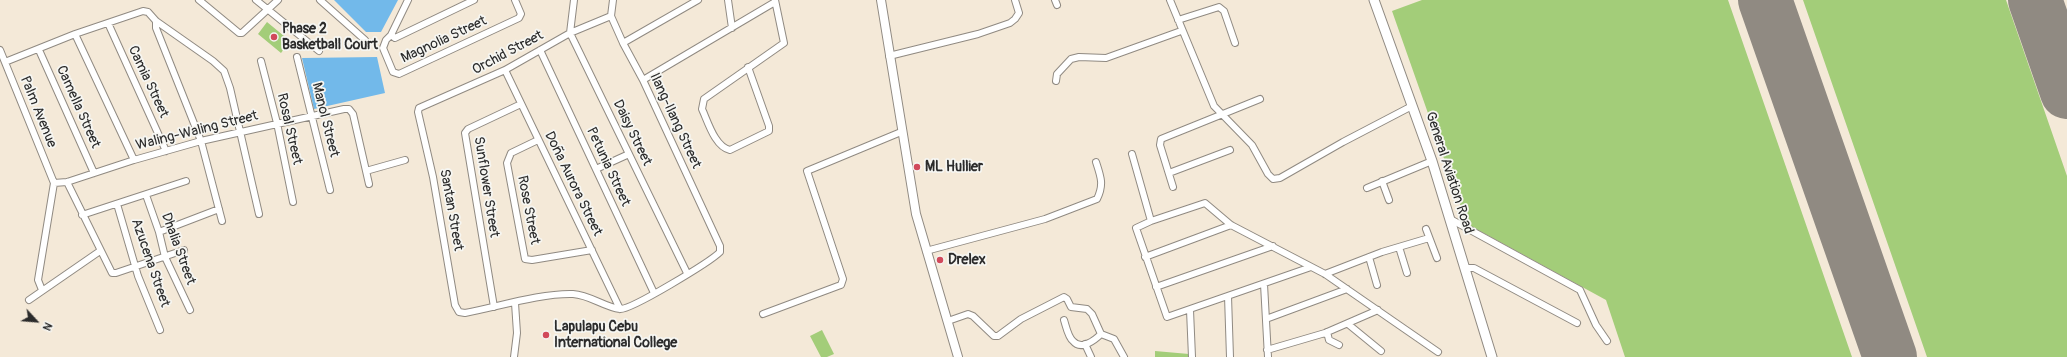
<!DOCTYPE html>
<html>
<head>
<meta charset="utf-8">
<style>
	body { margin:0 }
	#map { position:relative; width:2067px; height:357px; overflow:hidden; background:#f4e9d8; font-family:Pangolin,sans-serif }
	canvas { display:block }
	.north { position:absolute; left:16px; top:301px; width:40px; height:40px; -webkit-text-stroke:3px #f6f6f2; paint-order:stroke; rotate:116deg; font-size:11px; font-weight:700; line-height:16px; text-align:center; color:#2b2b2b }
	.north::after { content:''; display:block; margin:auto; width:14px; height:18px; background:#2b2b2b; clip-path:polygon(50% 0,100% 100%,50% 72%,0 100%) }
</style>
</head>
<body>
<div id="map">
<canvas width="2067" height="357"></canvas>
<div class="north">N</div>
</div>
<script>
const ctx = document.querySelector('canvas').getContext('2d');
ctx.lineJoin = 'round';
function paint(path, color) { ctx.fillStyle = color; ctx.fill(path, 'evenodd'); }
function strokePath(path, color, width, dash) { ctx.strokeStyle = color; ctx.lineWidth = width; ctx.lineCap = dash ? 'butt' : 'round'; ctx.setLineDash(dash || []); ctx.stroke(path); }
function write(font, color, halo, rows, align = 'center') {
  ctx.font = font + ' Pangolin,sans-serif'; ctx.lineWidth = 3.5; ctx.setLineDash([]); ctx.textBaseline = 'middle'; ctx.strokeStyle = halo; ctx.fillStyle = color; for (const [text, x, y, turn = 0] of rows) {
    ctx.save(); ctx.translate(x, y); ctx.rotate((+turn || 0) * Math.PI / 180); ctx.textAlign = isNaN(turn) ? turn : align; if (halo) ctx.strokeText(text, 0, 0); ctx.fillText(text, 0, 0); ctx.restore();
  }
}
const green = new Path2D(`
	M 1422,0 L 1728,0 L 1852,357 L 1625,357 L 1606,300 L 1467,224 L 1392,11 Z
	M 1803,0 L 2006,0 L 2067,176 L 2067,357 L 1927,357 Z
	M 267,22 L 290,41 L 281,53 L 258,34 Z
	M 822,330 L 834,354 L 827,357 L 821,357 L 810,336 Z
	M 1155,351 L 1189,354 L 1189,357 L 1155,357 Z`);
const water = new Path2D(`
	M 334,0 L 398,0 L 381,32 L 366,32 Z
	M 377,57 L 385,93 L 314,109 L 302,58 Z`);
const runway = new Path2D(`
	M 1765,0 L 1890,357
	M 2035,0 L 2067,92`);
const minor = new Path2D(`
	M 199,0 L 239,33 L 242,33 L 278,0
	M 256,0 L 319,51
	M 320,0 L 365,40
	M 408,0 L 391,35 L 395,38 L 474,0
	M 574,0 L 570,33 L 687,273
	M 728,0 L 732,28
	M 1055,0 L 1057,5
	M 1170,0 L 1214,106 L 1252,145 L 1268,174 L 1273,179 L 1280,178 L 1343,142 L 1412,106
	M 611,16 L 570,33 L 505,70 L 419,108 L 418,112 L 433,177 L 455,305 L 459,312 L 465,313 C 497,307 541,293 573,294 C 590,295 604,307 620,309 C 631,310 710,262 720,252 L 720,246 L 643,80 L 623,43 L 611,16 L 613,0
	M 1178,20 L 1219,7 L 1224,11 L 1235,43
	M 156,21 L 156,28 L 201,141 L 222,221
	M 108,23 L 166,151
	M 75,34 L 134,160
	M 391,35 L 386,40 L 383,48 L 393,72 L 399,74 L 519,18 L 521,14 L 515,0
	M 623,43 L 698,0
	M 0,50 L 54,183
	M 39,50 L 94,173
	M 540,50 L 654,293
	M 889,56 L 978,34 L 1010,23 L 1015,19 L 1019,13 L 1015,0
	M 297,57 L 330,190
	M 261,61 L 277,123 L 293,202
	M 5,62 L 75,34 L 143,11 L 148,12 L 156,21 L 213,61 L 224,71 L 230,88 L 259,214
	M 748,67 L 769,126 L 769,131 L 730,150 C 715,147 708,122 702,109 L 704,99 L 784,43 L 775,0
	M 505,70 L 620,309
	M 643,80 L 775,2
	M 1056,81 L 1057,74 L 1071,59 L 1079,57 L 1106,58 L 1181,31
	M 538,140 L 511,153 L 507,163 L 525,259 L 532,260 L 592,250
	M 1132,154 L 1151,221
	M 596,169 L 629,154
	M 366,171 L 405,160
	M 1169,173 L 1230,150
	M 1382,181 L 1389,200
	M 67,182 L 112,273 L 116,273 L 184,250
	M 54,183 L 67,182 L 134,160 L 201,141 L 344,109 L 349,109 L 353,114 L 369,184
	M 1173,187 L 1160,145 L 1161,139 L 1260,99
	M 1367,188 L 1432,161
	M 146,195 L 159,232 L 165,257 L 190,310
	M 117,204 L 138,276 L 160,330
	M 82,215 L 186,181
	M 1452,220 L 1580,290 L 1596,325 L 1607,341
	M 1426,229 L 1437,258
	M 159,232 L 219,209
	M 1399,247 L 1407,273
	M 926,251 L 1045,219 L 1097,199 C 1104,185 1101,177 1096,162
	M 1145,257 L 1231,225
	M 1369,257 L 1377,285
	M 1311,267 L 1167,317 L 1136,228 L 1151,221 L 1205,203 L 1231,225 L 1325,274 L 1438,352
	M 1465,268 L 1474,268 L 1577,323
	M 1325,274 L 1382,252 L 1429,238
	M 1264,284 L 1268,357
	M 1156,287 L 1273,246
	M 42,290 L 38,280 L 54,183
	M 1228,296 L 1230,357
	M 29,300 L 100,251
	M 494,307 L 465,133 L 468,129 L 521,104
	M 1190,310 L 1192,357
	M 763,314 L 838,286 L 841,285 L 843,279 L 807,171 L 901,132
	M 1266,319 L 1347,289
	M 1064,320 C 1066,326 1068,337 1073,341 C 1081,351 1095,340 1101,334
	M 948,321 L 968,314 L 973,316 L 994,336 L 998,336 L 1021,319 L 1064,297 L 1067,299 L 1071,307 L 1087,309 L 1092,314 L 1101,334
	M 1348,324 L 1381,351
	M 1327,332 L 1329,340 L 1339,345
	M 1101,334 L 1114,339 L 1124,357
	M 1085,344 L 1091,357
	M 1267,350 L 1325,333 L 1378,310
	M 514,357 L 517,333 L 515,303`);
const tertiary = new Path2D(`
	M 881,0 L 916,214 L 958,357`);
const secondary = new Path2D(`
	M 1374,0 L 1432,161 L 1492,357`);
const markers = [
	[274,37,4,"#d1495b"],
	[917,167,4,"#d1495b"],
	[940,260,4,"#d1495b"],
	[546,335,4,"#d1495b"]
];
const poiNames = [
	["Phase 2",282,29],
	["Basketball Court",282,45],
	["ML Hullier",925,167],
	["Drelex",948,260],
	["Lapulapu Cebu",554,327],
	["International College",554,343]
];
const streetNames = [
	["Magnolia Street",444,40,-25],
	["Orchid Street",508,53,-28],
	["Camia Street",148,82,65],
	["Camella Street",78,107,66],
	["Palm Avenue",38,112,68],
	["Manol Street",325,120,76],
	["Ilang-Ilang Street",675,121,65],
	["Rosal Street",289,129,77],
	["Waling-Waling Street",197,131,-14],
	["Daisy Street",632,133,64],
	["Petunia Street",608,167,65],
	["General Aviation Road",1449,173,72],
	["Doña Aurora Street",573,184,64],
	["Sunflower Street",486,187,81],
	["Santan Street",451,210,80],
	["Rose Street",528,210,79],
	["Dhalia Street",178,249,70],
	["Azucena Street",150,263,71]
];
paint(green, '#a3cd79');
paint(water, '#72b9ea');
strokePath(runway, '#908a82', 54);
strokePath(minor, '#908a82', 8);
strokePath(tertiary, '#908a82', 10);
strokePath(secondary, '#908a82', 11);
strokePath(minor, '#fff', 6);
strokePath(tertiary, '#fff', 8);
strokePath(secondary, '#fff', 9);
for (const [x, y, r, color] of markers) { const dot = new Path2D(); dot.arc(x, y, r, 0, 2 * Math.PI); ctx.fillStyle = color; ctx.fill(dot); strokePath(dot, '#f6f6f2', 1.5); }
write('bold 14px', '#2b2b2b', '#f6f6f2', poiNames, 'left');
write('14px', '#2b2b2b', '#f6f6f2', streetNames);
</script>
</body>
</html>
